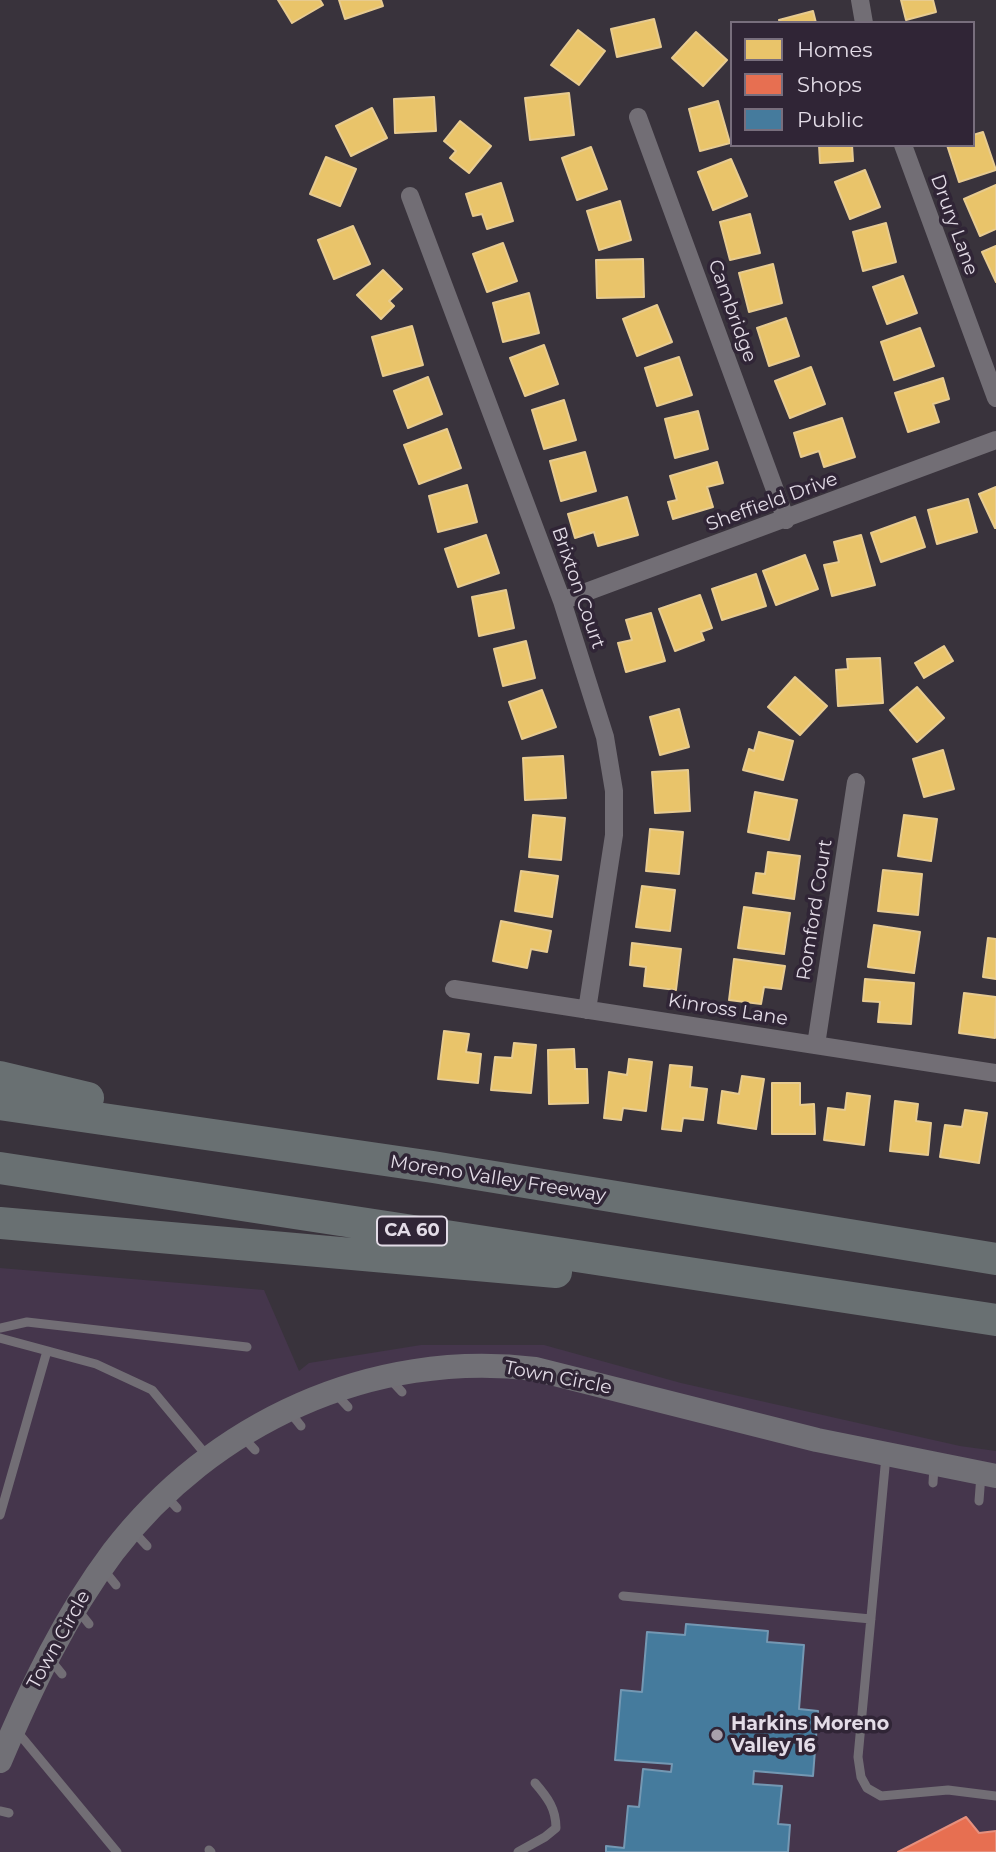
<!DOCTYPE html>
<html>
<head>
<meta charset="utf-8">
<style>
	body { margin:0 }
	#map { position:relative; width:996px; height:1852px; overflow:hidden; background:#39333c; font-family:Montserrat,sans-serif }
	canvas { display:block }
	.legend { position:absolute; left:730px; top:21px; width:245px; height:126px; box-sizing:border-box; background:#302536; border:2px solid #786e7d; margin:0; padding:9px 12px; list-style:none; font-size:21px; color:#e3dce7 }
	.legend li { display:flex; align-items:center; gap:14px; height:35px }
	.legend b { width:35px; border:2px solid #786e7d }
</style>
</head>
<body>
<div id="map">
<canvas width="996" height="1852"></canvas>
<ul class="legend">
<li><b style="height:19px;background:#e9c46a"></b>Homes</li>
<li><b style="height:19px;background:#e76f51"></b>Shops</li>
<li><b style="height:19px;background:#457b9d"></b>Public</li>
</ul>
</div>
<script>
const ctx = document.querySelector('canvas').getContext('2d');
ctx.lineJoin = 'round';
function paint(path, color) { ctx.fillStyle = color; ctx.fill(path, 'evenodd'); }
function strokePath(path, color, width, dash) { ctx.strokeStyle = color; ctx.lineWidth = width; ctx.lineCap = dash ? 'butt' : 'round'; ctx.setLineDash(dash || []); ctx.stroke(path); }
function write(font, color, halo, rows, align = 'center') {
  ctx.font = font + ' Montserrat,sans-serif'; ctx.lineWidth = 7; ctx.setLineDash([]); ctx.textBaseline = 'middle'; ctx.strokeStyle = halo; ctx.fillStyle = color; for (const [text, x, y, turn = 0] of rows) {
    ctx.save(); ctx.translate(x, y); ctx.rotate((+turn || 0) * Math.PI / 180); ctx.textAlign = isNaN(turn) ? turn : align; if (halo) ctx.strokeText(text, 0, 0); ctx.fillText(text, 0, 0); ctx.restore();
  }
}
const built = new Path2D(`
	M 0,1268 L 264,1290 L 299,1371 L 309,1363 L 421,1345 L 544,1345 L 681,1383 L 960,1446 L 996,1451 L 996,1852 L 0,1852 Z`);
const homes = new Path2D(`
	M 278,0 L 320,0 L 323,5 L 292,23 Z
	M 339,0 L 381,0 L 383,6 L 345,19 Z
	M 901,0 L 933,0 L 936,12 L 906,20 Z
	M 813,11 L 816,23 L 780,23 L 779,20 Z
	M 654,19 L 661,47 L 617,57 L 611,29 Z
	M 578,30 L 605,51 L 579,85 L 551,65 Z
	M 696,32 L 727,60 L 703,86 L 672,58 Z
	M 569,93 L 574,135 L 530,140 L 525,98 Z
	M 434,97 L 436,131 L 395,133 L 394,99 Z
	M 718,101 L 730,143 L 700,151 L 689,109 Z
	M 372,108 L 387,138 L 351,156 L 336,126 Z
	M 460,121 L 491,146 L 469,173 L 450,158 L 456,151 L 444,141 Z
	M 983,132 L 996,170 L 959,182 L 947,145 L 973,145 L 973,135 Z
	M 819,145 L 852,145 L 853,161 L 820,163 Z
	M 591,147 L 607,189 L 577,200 L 562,158 Z
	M 326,157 L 356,169 L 340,206 L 310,194 Z
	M 731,159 L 747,196 L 713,210 L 698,172 Z
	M 865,170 L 880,207 L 850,219 L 835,182 Z
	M 501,183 L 513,221 L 487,229 L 482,214 L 473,216 L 466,194 Z
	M 996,185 L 996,229 L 980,236 L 964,199 Z
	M 620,201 L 631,240 L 599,250 L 587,211 Z
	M 750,214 L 760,253 L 730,260 L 720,222 Z
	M 886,223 L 896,262 L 863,271 L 853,232 Z
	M 353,226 L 370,264 L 334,279 L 318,240 Z
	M 503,243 L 517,281 L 487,292 L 473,254 Z
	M 996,246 L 996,282 L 982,252 Z
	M 643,259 L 644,297 L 597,298 L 596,260 Z
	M 773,264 L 782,303 L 749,312 L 739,273 Z
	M 383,270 L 402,289 L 389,301 L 394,306 L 381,319 L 357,295 Z
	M 903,276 L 917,313 L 887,324 L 873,287 Z
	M 529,293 L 539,333 L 503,342 L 493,303 Z
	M 657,305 L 672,342 L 637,356 L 623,319 Z
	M 786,318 L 799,356 L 769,366 L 757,328 Z
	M 412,326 L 423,365 L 383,376 L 372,337 Z
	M 920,328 L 934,366 L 894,380 L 881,342 Z
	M 544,345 L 558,384 L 525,396 L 510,358 Z
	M 679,357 L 692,395 L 657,406 L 645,368 Z
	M 811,367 L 825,404 L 790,418 L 775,381 Z
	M 428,377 L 442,414 L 408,428 L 394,391 Z
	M 943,378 L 949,399 L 933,404 L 939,422 L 908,432 L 895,393 Z
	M 564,400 L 576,440 L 544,449 L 532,410 Z
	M 698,411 L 708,449 L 675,458 L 665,419 Z
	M 842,418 L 855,457 L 824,467 L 819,451 L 801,457 L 794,433 Z
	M 447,429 L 461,468 L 419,484 L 404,445 Z
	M 585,452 L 596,491 L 561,501 L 550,461 Z
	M 717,462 L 723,483 L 707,487 L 713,507 L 673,519 L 668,502 L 677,500 L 670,476 Z
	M 467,485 L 477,522 L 438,532 L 429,496 Z
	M 996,487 L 996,528 L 995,528 L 979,494 Z
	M 627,497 L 638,535 L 598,546 L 594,532 L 575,538 L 568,514 Z
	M 968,499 L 977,532 L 937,544 L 928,510 Z
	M 915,517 L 925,547 L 881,562 L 871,533 Z
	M 486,535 L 499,573 L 458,587 L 445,549 Z
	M 861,535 L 875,585 L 832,596 L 824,565 L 839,562 L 834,542 Z
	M 805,555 L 818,589 L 776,605 L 763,571 Z
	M 756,574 L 766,606 L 722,620 L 712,589 Z
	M 506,590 L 514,628 L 479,636 L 472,597 Z
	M 700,595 L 712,628 L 701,632 L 704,640 L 675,651 L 659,609 Z
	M 651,613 L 665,661 L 626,672 L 618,643 L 632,640 L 626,620 Z
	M 526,641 L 535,678 L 503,686 L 494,649 Z
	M 944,646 L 953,661 L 924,678 L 915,663 Z
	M 880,658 L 883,703 L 838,706 L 836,670 L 848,669 L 847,659 Z
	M 795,677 L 827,706 L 800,735 L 768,707 Z
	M 917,687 L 944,718 L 917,742 L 890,710 Z
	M 542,690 L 556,727 L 522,739 L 509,702 Z
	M 679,709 L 689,747 L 660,755 L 650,717 Z
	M 759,732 L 793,741 L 783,780 L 743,770 L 749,749 L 754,751 Z
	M 943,750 L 954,789 L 924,797 L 913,759 Z
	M 563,756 L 566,798 L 525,800 L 523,758 Z
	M 688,770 L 690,811 L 655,813 L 652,772 Z
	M 755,792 L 797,800 L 789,840 L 748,832 Z
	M 533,815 L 565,818 L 561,860 L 529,857 Z
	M 904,815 L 937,819 L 931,861 L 898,856 Z
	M 650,829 L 683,832 L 679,874 L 646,871 Z
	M 768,852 L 800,856 L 794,899 L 753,893 L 756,873 L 765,874 Z
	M 883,870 L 922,874 L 918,915 L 878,911 Z
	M 521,871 L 558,876 L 552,917 L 515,911 Z
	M 642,886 L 675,890 L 670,931 L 636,927 Z
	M 744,907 L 790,913 L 784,954 L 738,948 Z
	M 501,921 L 551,931 L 547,952 L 531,949 L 527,968 L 493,961 Z
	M 874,925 L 920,932 L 914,973 L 868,967 Z
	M 988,938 L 996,939 L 996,979 L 983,977 Z
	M 632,943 L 681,949 L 676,990 L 644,986 L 646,967 L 630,965 Z
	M 734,959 L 785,966 L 781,989 L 764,987 L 761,1004 L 729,1000 Z
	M 865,979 L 914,983 L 911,1024 L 878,1022 L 880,1002 L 863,1001 Z
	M 964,993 L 996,997 L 995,1038 L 959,1033 Z
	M 444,1031 L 469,1034 L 466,1052 L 481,1054 L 478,1083 L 438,1079 Z
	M 514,1043 L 536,1045 L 531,1093 L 491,1090 L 495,1057 L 512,1058 Z
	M 574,1049 L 575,1069 L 587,1069 L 588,1103 L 549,1104 L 548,1050 Z
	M 629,1059 L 652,1062 L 646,1111 L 623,1108 L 621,1120 L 604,1118 L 609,1072 L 627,1075 Z
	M 670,1065 L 692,1067 L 690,1087 L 707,1089 L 703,1120 L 683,1118 L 681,1131 L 662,1129 Z
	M 742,1076 L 764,1079 L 756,1129 L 718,1123 L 722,1091 L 739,1094 Z
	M 772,1083 L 800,1083 L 800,1105 L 814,1104 L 815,1134 L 772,1134 Z
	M 847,1093 L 870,1096 L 864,1145 L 824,1140 L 828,1108 L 845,1110 Z
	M 895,1101 L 918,1104 L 916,1121 L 931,1123 L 928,1155 L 890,1151 Z
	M 965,1110 L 987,1113 L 979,1163 L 940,1157 L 945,1125 L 962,1127 Z`);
const shops = new Path2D(`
	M 966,1817 L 979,1833 L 996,1831 L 996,1852 L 898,1852 Z`);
const public = new Path2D(`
	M 686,1624 L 768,1631 L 767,1642 L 804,1645 L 799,1709 L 818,1711 L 813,1776 L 754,1771 L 753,1784 L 782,1786 L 778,1824 L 790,1825 L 788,1852 L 606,1852 L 606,1846 L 624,1848 L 628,1806 L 639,1807 L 643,1769 L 671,1772 L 672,1764 L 615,1760 L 621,1690 L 642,1692 L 647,1632 L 685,1635 Z`);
const lane = new Path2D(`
	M 0,1328 L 27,1322 L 247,1347
	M 0,1338 L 96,1364 L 152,1390 L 207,1456
	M 390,1379 L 402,1392
	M 336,1394 L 348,1407
	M 289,1411 L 301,1426
	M 242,1436 L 255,1450
	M 886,1456 L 858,1757 L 861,1777 L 867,1788 L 881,1796 L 948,1790 L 996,1796
	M 933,1483 L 934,1466
	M 166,1496 L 177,1508
	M 979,1501 L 981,1475
	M 0,1515 L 47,1351
	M 134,1532 L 147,1546
	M 103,1569 L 116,1585
	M 623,1596 L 871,1619
	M 77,1609 L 89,1624
	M 49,1658 L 62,1674
	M 15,1729 L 117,1852
	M 0,1811 L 9,1813
	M 209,1850 L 211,1852
	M 518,1852 L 545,1837 L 556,1828 C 556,1809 548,1798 535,1783`);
const street = new Path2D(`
	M 860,0 L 864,23
	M 638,117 L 786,520
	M 903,145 L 996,398
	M 410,196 L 562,601 L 605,737 L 614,791 L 614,835 L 587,1010
	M 562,601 L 996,440
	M 454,989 L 996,1073
	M 816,1045 L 856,782`);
const secondary = new Path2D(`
	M 0,1761 C 31,1688 65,1616 113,1552 C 212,1423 372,1349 535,1369 L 817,1440 L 996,1476`);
const highway = new Path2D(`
	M 0,1077 L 88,1098
	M 0,1104 L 433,1167 L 996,1259
	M 0,1168 L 996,1320
	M 0,1223 L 556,1272`);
const markers = [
	[717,1735,7,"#a8a1ab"]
];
const shields = [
	[412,1231,70]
];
const shieldNames = [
	["CA 60",412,1231]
];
const streetNames = [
	["Drury Lane",954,225,70],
	["Cambridge",732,311,70],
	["Sheffield Drive",772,502,-20],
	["Brixton Court",578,588,71],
	["Romford Court",815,910,-81],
	["Kinross Lane",728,1010,9],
	["Moreno Valley Freeway",498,1179,9],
	["Town Circle",558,1378,11],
	["Town Circle",59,1640,-61]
];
const poiNames = [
	["Harkins Moreno",731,1724],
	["Valley 16",731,1746]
];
paint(built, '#45364c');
paint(homes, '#e9c46a');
strokePath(homes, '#e7cb90', 2);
paint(shops, '#e76f51');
strokePath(shops, '#e6907e', 2);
paint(public, '#457b9d');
strokePath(public, '#7498b3', 2);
strokePath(lane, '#726e75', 9);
strokePath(street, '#726e75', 18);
strokePath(secondary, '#717076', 24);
strokePath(highway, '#697072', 32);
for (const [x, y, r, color] of markers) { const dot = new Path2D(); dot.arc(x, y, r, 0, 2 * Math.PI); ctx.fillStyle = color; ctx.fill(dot); strokePath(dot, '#302536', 2.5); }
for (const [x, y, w] of shields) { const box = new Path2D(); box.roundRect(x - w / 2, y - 14.5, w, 29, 5); ctx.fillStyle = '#302536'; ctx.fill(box); strokePath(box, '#e3dce7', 2); }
write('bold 18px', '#e3dce7', null, shieldNames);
write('19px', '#e3dce7', '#302536', streetNames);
write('bold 19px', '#e3dce7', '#302536', poiNames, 'left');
</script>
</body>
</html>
